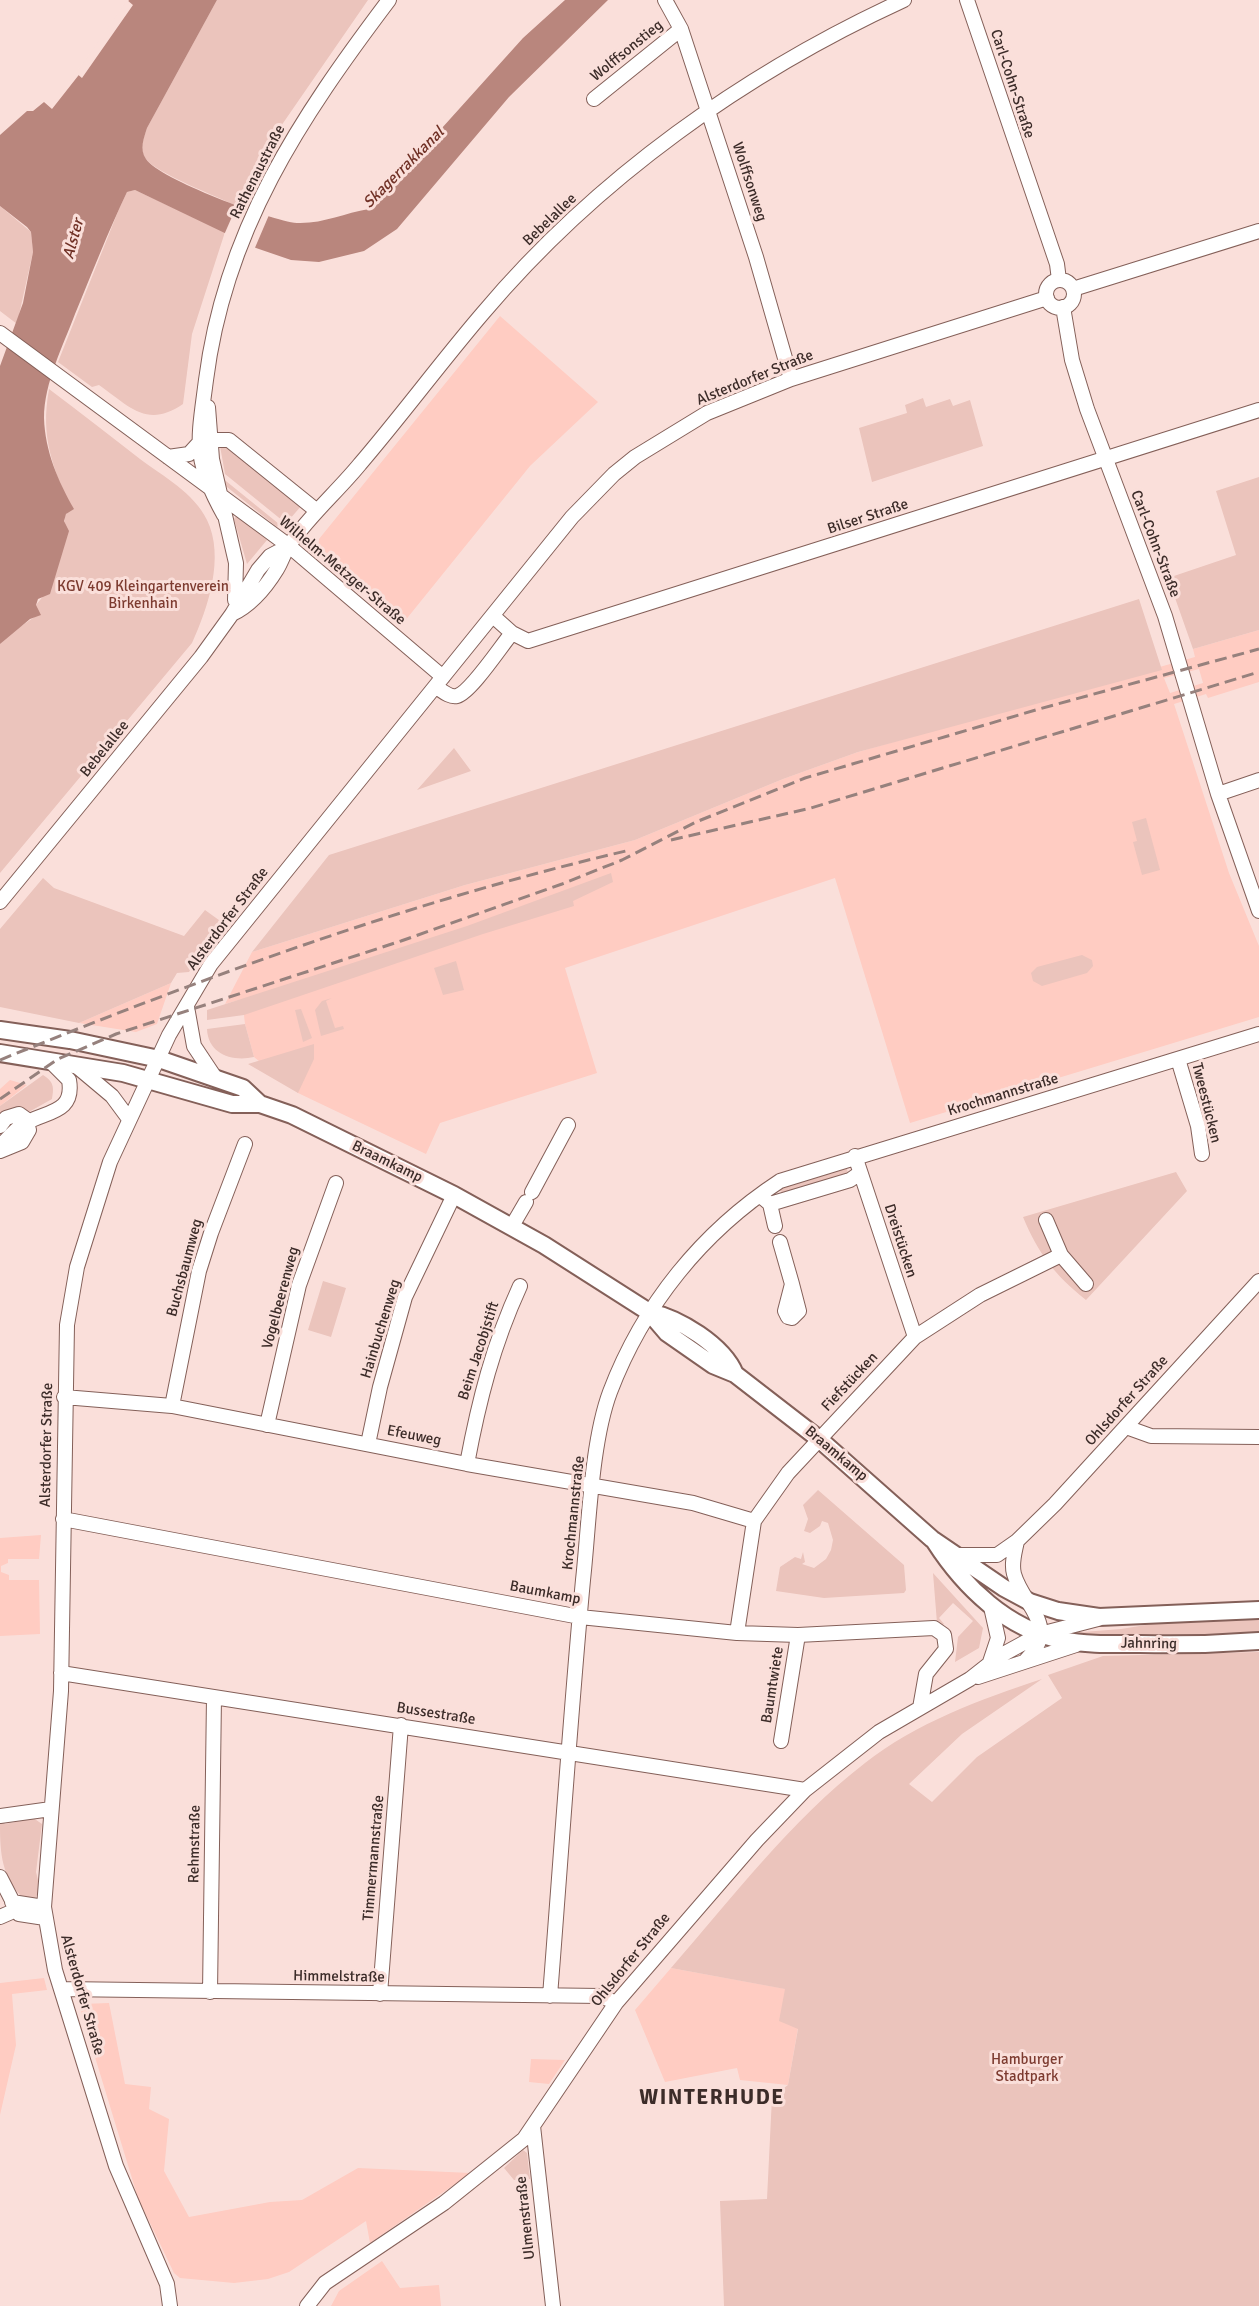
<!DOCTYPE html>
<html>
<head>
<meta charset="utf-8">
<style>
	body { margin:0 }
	canvas { display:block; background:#fadfda }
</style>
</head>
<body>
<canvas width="1259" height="2306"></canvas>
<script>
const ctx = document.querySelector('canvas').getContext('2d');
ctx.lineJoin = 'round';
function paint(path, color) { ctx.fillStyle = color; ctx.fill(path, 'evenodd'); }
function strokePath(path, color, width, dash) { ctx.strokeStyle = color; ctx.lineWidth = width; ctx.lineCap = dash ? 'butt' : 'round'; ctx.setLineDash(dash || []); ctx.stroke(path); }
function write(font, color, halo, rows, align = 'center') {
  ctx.font = font + ' Signika,sans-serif'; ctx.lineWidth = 6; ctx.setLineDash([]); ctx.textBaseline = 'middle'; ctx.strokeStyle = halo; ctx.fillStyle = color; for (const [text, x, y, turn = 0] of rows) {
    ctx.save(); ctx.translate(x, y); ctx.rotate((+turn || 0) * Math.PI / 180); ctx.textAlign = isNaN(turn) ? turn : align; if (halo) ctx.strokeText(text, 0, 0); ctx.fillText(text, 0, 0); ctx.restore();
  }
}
const built = new Path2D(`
	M 500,316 L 598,402 L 530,466 L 404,622 L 318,550 L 319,539 Z
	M 1259,630 L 1259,682 L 1208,698 L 1206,694 L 1174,704 L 1229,873 L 1259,946 L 1259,1017 L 910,1123 L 835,878 L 565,968 L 597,1073 L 440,1123 L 426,1154 L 298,1093 L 254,1057 L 245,1024 L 242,999 L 225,1004 L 252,952 L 465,885 L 635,840 L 783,779 L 858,752 L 1195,657 L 1193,649 ZM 1199,669 L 1203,683 L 1170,693 L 1164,678 Z
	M 171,983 L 157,1024 L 136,1032 L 79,1023 Z
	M 10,1080 L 27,1085 L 0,1106 L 0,1089 Z
	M 41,1535 L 39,1559 L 8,1559 L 8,1563 L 1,1566 L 1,1572 L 9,1575 L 9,1580 L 39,1580 L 40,1634 L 0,1636 L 0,1538 Z
	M 671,1968 L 786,1989 L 798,2028 L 788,2085 L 740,2080 L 737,2068 L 665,2082 L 635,2010 Z
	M 44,1978 L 47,1990 L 12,1994 L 16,2045 L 0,2115 L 0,1983 Z
	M 109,2003 L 125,2084 L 151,2087 L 149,2109 L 169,2119 L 164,2171 L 189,2217 L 270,2202 L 302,2200 L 358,2168 L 471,2173 L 370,2243 L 366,2221 L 289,2272 L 268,2279 L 234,2283 L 180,2278 L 174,2273 L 138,2198 L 80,2008 L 82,2004 Z
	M 531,2059 L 565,2060 L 549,2084 L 529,2082 Z
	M 382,2261 L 400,2288 L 439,2285 L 441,2306 L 331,2306 L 339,2291 Z`);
const green = new Path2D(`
	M 217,0 L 368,0 L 270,142 L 237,206 C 218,197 156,173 146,159 C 138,149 144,138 147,128 Z
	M 135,190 L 225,232 L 192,334 L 183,404 C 147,429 129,406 99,385 L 92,387 L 58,362 L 119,209 L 127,192 Z
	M 0,206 L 31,232 L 33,252 L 17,324 L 0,311 Z
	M 49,389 C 80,412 110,436 140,459 C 163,476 194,493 207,520 C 225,557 208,608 192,643 L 0,873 L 0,644 L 5,637 L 36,616 L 36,605 L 44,595 L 66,527 C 63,520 64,515 70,510 C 53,464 40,439 49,389 Z
	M 923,398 L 926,407 L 950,399 L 953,406 L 970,400 L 983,446 L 872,482 L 859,428 L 907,413 L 905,405 Z
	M 227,445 L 302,505 L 289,520 L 283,521 L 225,474 L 220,446 Z
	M 221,477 L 279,524 L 277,527 L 222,483 Z
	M 1259,477 L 1259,630 L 1193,649 L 1168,578 L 1236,555 L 1216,491 Z
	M 237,515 L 267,540 L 247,564 L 234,519 Z
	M 1139,599 L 1162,670 L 858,752 L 783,779 L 635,840 L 465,885 L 252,952 L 329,855 Z
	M 454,748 L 471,771 L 417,790 Z
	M 1146,818 L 1160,870 L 1142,875 L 1133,842 L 1137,841 L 1132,822 Z
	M 611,873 L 613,882 L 573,901 L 574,906 L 483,934 L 244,1015 L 207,1020 L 207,1010 L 467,926 Z
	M 43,878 L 54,888 L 184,936 L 205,910 L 223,923 L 189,972 L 177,973 L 171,983 L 79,1023 L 0,1007 L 0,929 Z
	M 1082,955 L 1092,960 L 1093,966 L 1087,973 L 1042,986 L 1033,981 L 1031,973 L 1037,967 Z
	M 456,961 L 464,990 L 443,995 L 434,968 Z
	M 332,998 L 326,1001 L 335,1028 L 343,1026 L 344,1029 L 321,1036 L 315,1010 L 322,1001 Z
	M 301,1009 L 312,1038 L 303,1042 L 295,1010 Z
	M 245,1024 L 254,1057 C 232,1062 208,1054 207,1029 Z
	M 314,1044 L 314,1059 L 298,1093 L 248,1064 Z
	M 43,1075 C 54,1082 54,1087 52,1099 L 27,1113 L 0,1117 L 0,1106 Z
	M 846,1165 L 848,1173 L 783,1193 L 778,1189 L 794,1181 Z
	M 1176,1172 L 1187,1191 L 1086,1300 C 1054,1274 1039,1255 1023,1217 Z
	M 323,1281 L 346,1288 L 331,1337 L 308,1330 Z
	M 818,1490 L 904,1565 L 906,1590 L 904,1593 L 824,1598 L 776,1591 L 780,1567 L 795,1557 L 801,1559 L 803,1552 L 805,1562 L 802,1564 L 814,1568 L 826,1559 L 831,1550 L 833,1540 L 828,1523 L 822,1521 L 820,1526 L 810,1533 L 804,1531 L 808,1519 L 803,1505 Z
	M 933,1573 L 983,1628 L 979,1648 L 955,1662 L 958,1637 L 973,1621 L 953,1603 L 939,1618 L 944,1624 L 941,1626 L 937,1623 Z
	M 1259,1619 L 1259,1633 L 1254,1634 L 1154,1637 L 1070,1633 L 1121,1629 L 1177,1620 Z
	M 1259,1652 L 1259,2306 L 724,2306 L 720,2201 L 767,2199 L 772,2097 L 788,2085 L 798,2029 L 779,2021 L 785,1989 L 671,1968 C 732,1898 791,1820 865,1763 C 916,1723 981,1699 1042,1679 L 962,1734 L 909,1784 L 932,1802 L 977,1757 L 1062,1698 L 1048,1675 L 1103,1656 Z
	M 29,1815 L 42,1824 L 36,1872 L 40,1888 L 35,1899 L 19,1899 L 20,1895 C 0,1872 0,1849 0,1819 L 5,1824 L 31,1819 Z
	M 523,2150 L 527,2153 L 530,2179 L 514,2180 L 504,2168 Z`);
const water = new Path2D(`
	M 129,0 L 217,0 L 147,128 C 144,138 139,149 146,159 C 159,179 271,221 297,223 C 323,224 344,213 369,209 L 523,38 L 565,0 L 608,0 L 509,97 L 397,229 L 364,251 L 319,262 L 291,260 L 256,248 L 135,190 L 127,192 C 108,232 92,273 75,314 C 63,346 44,383 44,418 C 45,451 58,481 74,509 L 66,514 L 64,521 L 69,531 L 50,594 L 38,599 L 36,605 L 41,615 L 30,619 L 0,644 L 0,366 L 23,303 L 33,252 L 31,232 L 27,227 L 0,206 L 0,135 L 27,111 L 33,111 L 44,102 L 52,109 L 89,62 Z`);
const pier = new Path2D(`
	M 127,0 L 133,5 L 82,78 L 76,73 Z
	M 238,203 L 269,215 L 254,250 L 224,235 Z`);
const minor = new Path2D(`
	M 665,0 L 681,29 L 756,257 L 791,379
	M 967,0 L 1057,264 L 1059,280
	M 594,99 L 681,29
	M1046 294a14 14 0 1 1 28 0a14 14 0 1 1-28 0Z
	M 1073,289 L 1259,231
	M 1063,307 L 1072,360 L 1087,409 L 1165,616 L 1218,794 L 1259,911
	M 0,333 L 289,546 L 443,677
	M 208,407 L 212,459 L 236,563 L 235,600
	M 210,440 L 229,440 L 317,511
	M 168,457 L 189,454 L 199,443
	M 224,515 C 192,458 198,442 206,380 C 225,230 300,118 389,0
	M 232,614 C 251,605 266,587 277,569 C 282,561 284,552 290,544 C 310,515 338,491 360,464 C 402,415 441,362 483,313 C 597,178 745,73 904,0
	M 493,616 L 512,633 L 528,641 L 1259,410
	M 436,687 C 441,690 450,698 457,696 C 471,692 501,646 512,633
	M 1218,794 L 1259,780
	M 0,902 L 201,657 L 232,614 L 258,570 L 270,556 L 289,546
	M 187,1007 L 194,1046 L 214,1076
	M 1178,1059 L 1198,1126 L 1202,1154
	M 75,1065 L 112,1096 L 129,1119
	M 0,1126 L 6,1118 L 19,1114 L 26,1119 L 29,1130 L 22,1142 L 0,1151
	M 0,1147 C 7,1139 14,1130 24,1124 C 45,1111 75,1114 69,1080 L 50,1061
	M 855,1156 L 915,1337
	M 532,1192 L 568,1125
	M 763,1198 L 770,1204 L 775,1226
	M 770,1204 L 850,1180 L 860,1173
	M 1046,1220 L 1061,1255 L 1086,1284
	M 512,1226 L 526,1202
	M 780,1242 L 792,1284 L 785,1311 L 788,1317 L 792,1318 L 799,1311 L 792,1284
	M 64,1397 L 172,1406 L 467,1464 L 693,1503 L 754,1521
	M 172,1406 L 199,1271 L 211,1233 L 245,1144
	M 267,1425 L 299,1285 L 336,1183
	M 1126,1427 L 1151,1436 L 1259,1437
	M 368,1444 L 380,1387 L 405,1297 L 454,1195
	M 467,1464 C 479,1400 493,1345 520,1286
	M 63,1519 L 580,1617 L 737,1633 L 798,1635 L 934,1628 L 944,1635 L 946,1649 L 926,1674 L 920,1708
	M 1017,1541 C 1015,1552 1011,1563 1014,1574 C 1023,1606 1061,1626 1026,1660
	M 959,1555 L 997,1555 L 1017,1541 L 1055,1504 L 1259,1281
	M 737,1633 L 754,1521 L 788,1473 L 915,1337 L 980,1295 L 1061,1255
	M 990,1662 L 998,1638 L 991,1607
	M 61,1673 L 805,1790
	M 978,1677 L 1076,1645
	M 781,1741 L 798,1635
	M 0,1816 L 51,1809
	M 0,1877 L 19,1914 L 45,1918
	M 12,1902 L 44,1907
	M 0,1917 L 16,1910
	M 61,1989 L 601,1996 L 616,2003
	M 210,1992 L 214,1697
	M 380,1994 L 401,1725
	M 550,1996 C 561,1857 570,1719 583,1580 C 589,1526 591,1443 610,1392 C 643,1305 702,1232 780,1181 L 1259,1034
	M 533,2126 L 553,2306
	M 170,2306 L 167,2284 L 116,2166 L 55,1970 L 44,1907 L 61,1691 L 67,1325 L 77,1267 L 110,1162 L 169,1035 L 211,964 L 572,517 L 614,474 L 635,457 L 707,413 L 791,379 L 1047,298
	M 307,2306 L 325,2283 L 444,2203 L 524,2139 L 616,2003 L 757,1840 L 805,1790 L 879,1732 L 970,1679 L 998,1657 L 1040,1634 L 1098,1619`);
const major = new Path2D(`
	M 0,1030 L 70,1040 L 159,1059 L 243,1088 L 260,1104
	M 0,1053 L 123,1073 L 232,1104 L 260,1104 L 292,1115 L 454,1195 L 544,1245 L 649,1312 L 667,1333 L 713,1365 L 735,1374 L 819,1439 L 932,1539 L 1004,1588 L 1030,1602 L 1058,1611 L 1099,1617 L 1259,1610
	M 649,1312 C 679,1318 723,1345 735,1374
	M 935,1542 C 964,1587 1007,1629 1062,1640 C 1087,1645 1114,1644 1140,1644 C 1180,1645 1219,1644 1259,1641`);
const rail = new Path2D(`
	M 671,840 L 811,808 L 1259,672
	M 0,1060 C 207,976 411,901 630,850
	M 0,1099 L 58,1059 L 116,1034 L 401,941 L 562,884 L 622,860 L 696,822 L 805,778 L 1039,709 L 1259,649`);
const streetNames = [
	["Wolffsonstieg",627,51,-39],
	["Carl-Cohn-Straße",1012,84,72],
	["Rathenaustraße",258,172,-63],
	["Wolffsonweg",749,182,72],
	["Bebelallee",550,220,-44],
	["Alsterdorfer Straße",755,378,-22],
	["Bilser Straße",868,517,-18],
	["Carl-Cohn-Straße",1155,544,69],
	["Wilhelm-Metzger-Straße",342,571,40],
	["Bebelallee",105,749,-51],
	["Alsterdorfer Straße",228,919,-53],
	["Krochmannstraße",1003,1095,-17],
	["Tweestücken",1206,1103,76],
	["Braamkamp",387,1162,26],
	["Dreistücken",900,1241,72],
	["Buchsbaumweg",185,1268,-75],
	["Vogelbeerenweg",281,1298,-75],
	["Hainbuchenweg",381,1329,-73],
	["Beim Jacobjstift",479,1351,-72],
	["Fiefstücken",850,1382,-47],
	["Ohlsdorfer Straße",1127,1401,-48],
	["Efeuweg",414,1436,11],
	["Alsterdorfer Straße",47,1445,-89],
	["Braamkamp",836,1454,40],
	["Krochmannstraße",574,1513,-84],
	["Baumkamp",545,1593,11],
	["Jahnring",1149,1644,1],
	["Baumtwiete",773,1685,-81],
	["Bussestraße",436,1714,9],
	["Rehmstraße",195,1844,-89],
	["Timmermannstraße",374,1858,-85],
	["Ohlsdorfer Straße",631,1960,-51],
	["Himmelstraße",339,1977,1],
	["Alsterdorfer Straße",82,1995,74],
	["Ulmenstraße",526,2218,-96]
];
const parkNames = [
	["KGV 409 Kleingartenverein",143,587],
	["Birkenhain",143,604],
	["Hamburger",1027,2060],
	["Stadtpark",1027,2077]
];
const waterNames = [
	["Skagerrakkanal",404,168,-45],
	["Alster",74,239,-75]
];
const districtNames = [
	["WINTERHUDE",712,2098]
];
paint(built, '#ffccc2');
paint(green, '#ebc4bc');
paint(water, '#b9867d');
paint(pier, '#fadfda');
strokePath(minor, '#846059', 16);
strokePath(major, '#846059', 20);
strokePath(minor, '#fff', 14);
strokePath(major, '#fff', 16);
strokePath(rail, '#96817d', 3, [12, 6]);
write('15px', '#3c2c29', '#fadfda', streetNames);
write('15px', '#7d3b30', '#fadfda', parkNames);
write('italic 16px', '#703025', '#fadfda', waterNames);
ctx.letterSpacing = '1.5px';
write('bold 21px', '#3c2c29', '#fadfda', districtNames);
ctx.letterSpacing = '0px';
</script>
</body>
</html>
